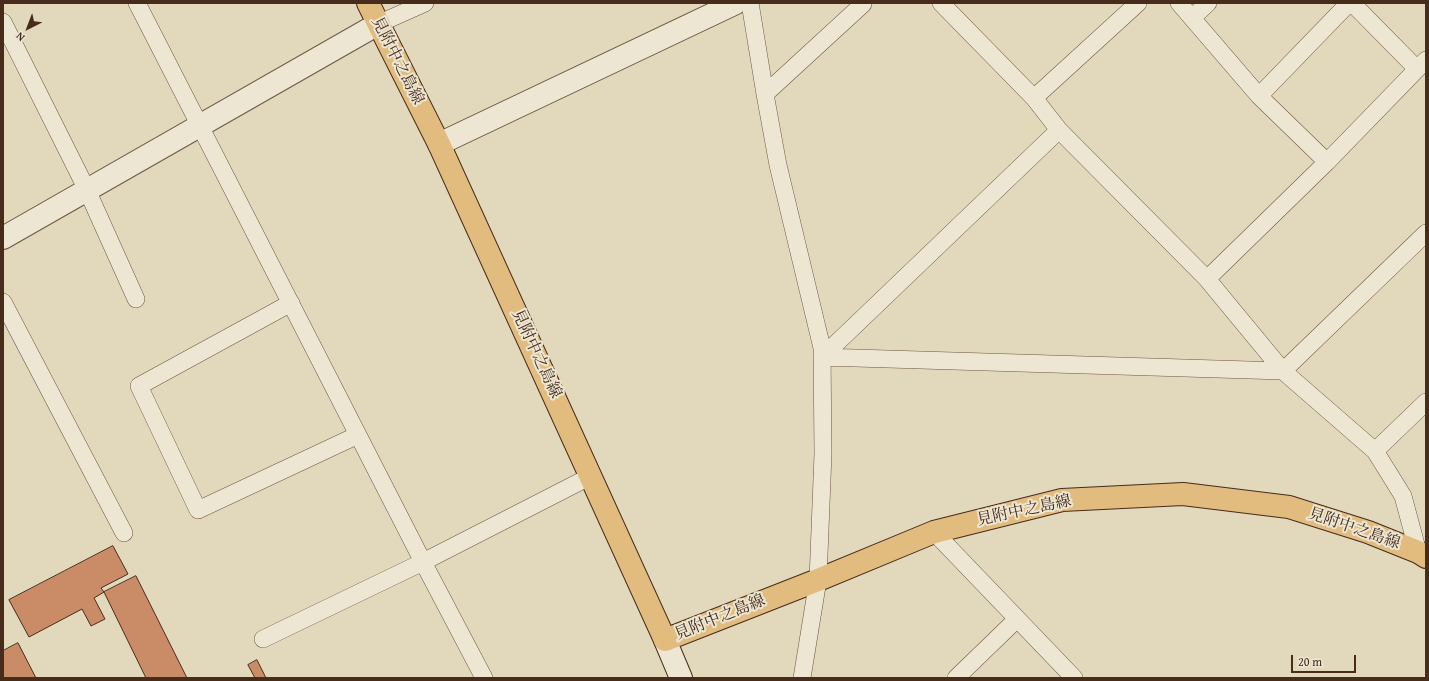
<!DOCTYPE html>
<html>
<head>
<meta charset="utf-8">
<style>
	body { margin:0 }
	#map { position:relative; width:1429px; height:681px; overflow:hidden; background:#e2d8bc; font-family:"Gentium Book Plus",serif }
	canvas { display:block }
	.frame { position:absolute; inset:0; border:4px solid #472b1b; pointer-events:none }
	.north { position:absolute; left:8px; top:8px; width:40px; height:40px; -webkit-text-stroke:3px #ece6d3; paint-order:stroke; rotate:222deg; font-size:11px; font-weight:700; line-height:16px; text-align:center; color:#472b1b }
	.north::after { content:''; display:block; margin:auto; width:14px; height:18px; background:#472b1b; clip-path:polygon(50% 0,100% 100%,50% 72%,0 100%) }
	.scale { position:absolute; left:1291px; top:655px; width:65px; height:18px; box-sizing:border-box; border:2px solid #472b1b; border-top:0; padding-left:5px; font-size:12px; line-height:14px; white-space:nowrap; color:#472b1b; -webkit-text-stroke:3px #ece6d3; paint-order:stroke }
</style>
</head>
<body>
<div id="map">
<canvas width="1429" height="681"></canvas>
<div class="frame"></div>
<div class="north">N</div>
<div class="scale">20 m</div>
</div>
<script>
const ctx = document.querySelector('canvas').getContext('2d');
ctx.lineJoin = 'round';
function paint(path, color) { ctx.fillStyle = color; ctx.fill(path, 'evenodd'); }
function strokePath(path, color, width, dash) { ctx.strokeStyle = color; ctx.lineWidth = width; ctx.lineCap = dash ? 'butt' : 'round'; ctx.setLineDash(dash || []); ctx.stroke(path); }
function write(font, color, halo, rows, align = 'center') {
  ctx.font = font + ' "Gentium Book Plus","Noto Serif JP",serif'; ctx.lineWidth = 4; ctx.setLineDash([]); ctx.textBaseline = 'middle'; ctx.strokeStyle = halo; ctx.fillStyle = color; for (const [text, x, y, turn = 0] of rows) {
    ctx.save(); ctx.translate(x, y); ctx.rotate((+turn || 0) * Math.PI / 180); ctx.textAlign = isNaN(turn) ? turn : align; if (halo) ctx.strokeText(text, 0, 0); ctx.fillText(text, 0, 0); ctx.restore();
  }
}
const building = new Path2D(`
	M 113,546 L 128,574 L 101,588 L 104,592 L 94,598 L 105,619 L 91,626 L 82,609 L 29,637 L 9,600 Z
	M 136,576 L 187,678 L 146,678 L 104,592 Z
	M 18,643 L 36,678 L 3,678 L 3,651 Z
	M 257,660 L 266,678 L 255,678 L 248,665 Z`);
const minor = new Path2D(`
	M 137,3 L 423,562 L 484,678
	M 750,3 L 765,94 L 778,165 L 822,348 L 823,454 L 818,580 L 802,678
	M 941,3 L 1034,98
	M 1138,3 L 1034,98 L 1059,130 L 1207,279 L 1283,371 L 1375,451 L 1403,496 L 1418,552
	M 1179,3 L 1259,96 L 1349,3
	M 1352,3 L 1417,69
	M 1192,18 L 1208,3
	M 3,22 L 87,190 L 136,299
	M 378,24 L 425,3
	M 765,94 L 863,4
	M 1259,96 L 1327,162
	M 1207,279 L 1327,162 L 1426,60
	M 3,302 L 124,533
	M 291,303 L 139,386 L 198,510 L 358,435
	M 822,357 L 1283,371 L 1426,233
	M 822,357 L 1059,130
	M 1375,451 L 1426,402
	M 934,532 L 1074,678
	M 263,639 L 423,562 L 591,476
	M 956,678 L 1017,619`);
const tertiary = new Path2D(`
	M 439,144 L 736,3
	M 3,238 L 378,24`);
const secondary = new Path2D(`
	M 665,640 L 681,678`);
const primary = new Path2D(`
	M 368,3 L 439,144 L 665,640 L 818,580 L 934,532 L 1062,500 L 1183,494 L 1289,507 L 1368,532 L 1418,552 L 1426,557`);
const streetNames = [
	["見附中之島線",397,61,63],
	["見附中之島線",536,354,65],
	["見附中之島線",1024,511,-12],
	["見附中之島線",1354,529,19],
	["見附中之島線",720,618,-22]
];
paint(building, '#ca8b67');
strokePath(building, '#472b1b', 1);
strokePath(minor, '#6e5643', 18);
strokePath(tertiary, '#6e5643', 24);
strokePath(secondary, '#472b1b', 24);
strokePath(primary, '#472b1b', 24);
strokePath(minor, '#ece6d3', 17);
strokePath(tertiary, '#ece6d3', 22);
strokePath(secondary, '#ece6d3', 22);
strokePath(primary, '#e1bc7e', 22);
write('16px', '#472b1b', '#ece6d3', streetNames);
</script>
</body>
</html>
